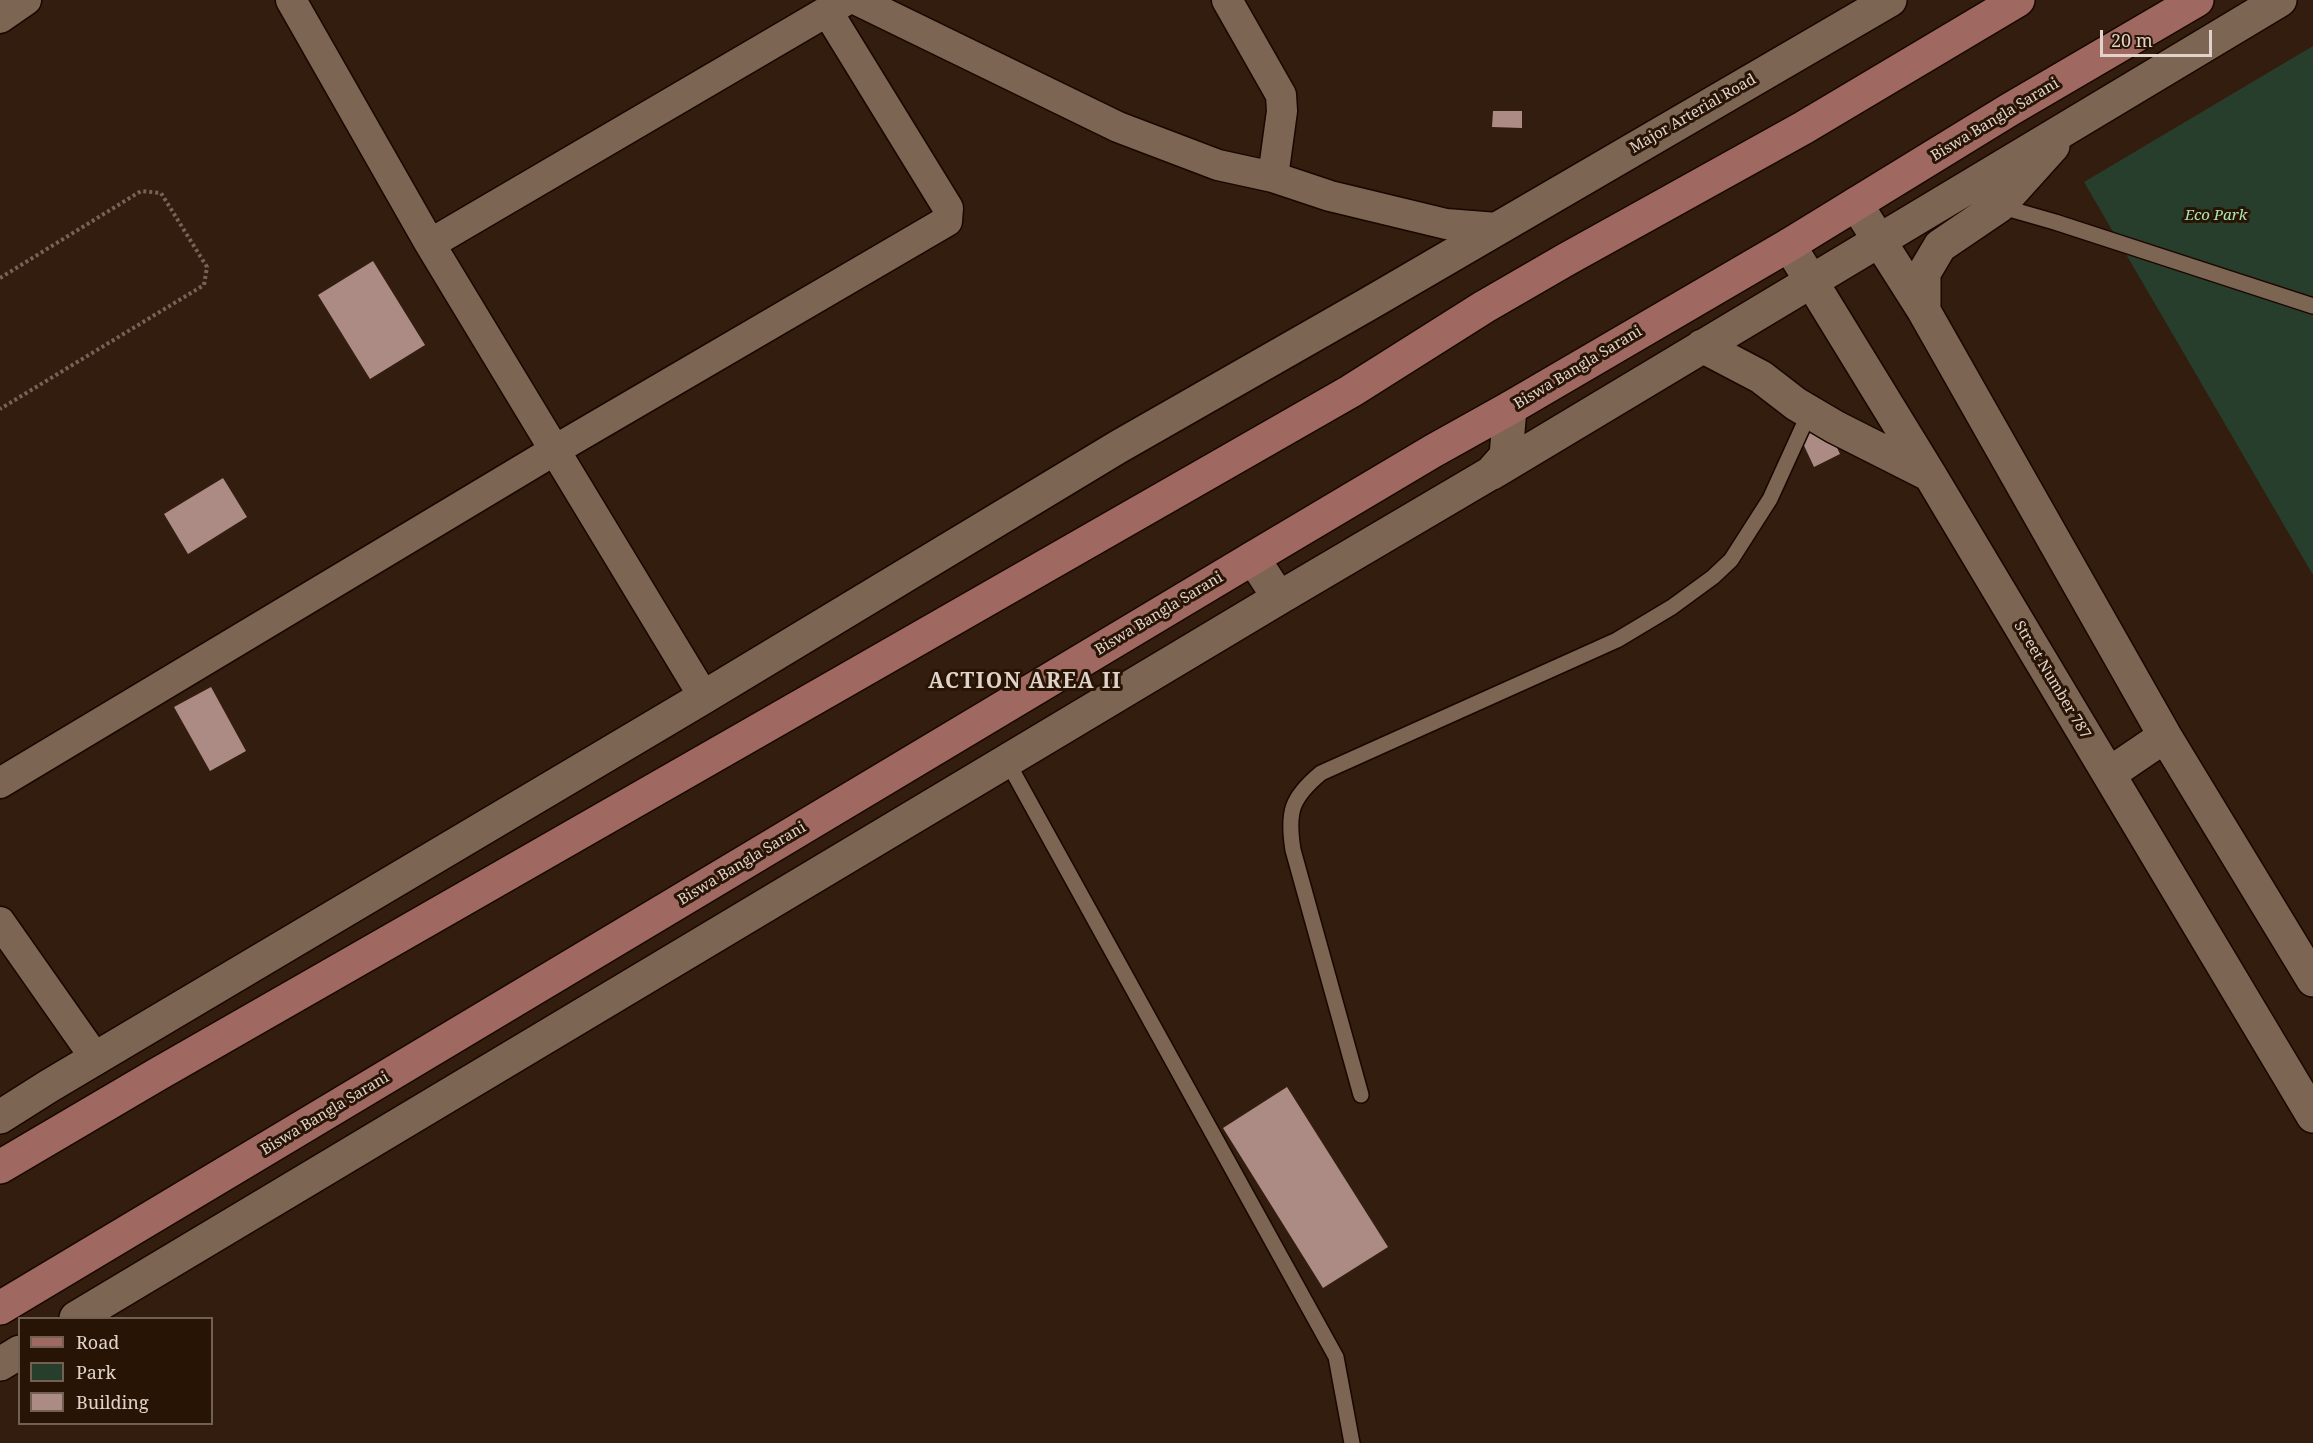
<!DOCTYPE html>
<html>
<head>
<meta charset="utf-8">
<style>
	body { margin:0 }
	#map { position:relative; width:2313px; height:1443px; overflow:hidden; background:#321d0e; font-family:"Noto Serif",serif }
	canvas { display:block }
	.legend { position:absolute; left:18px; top:1317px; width:195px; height:108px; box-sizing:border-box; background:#281405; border:2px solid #726053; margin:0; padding:8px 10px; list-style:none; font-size:18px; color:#e1d3c9 }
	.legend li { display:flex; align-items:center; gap:12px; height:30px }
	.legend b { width:30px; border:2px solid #726053 }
	.scale { position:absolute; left:2100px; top:30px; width:112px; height:27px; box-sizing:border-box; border:3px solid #e1d3c9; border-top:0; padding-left:8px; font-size:18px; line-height:21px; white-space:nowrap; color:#e1d3c9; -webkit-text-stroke:4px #281405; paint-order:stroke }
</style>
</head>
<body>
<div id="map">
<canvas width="2313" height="1443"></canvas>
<ul class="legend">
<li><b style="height:8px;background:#9f6961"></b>Road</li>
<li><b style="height:16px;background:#283e2c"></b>Park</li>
<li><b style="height:16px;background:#ac8b85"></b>Building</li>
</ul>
<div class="scale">20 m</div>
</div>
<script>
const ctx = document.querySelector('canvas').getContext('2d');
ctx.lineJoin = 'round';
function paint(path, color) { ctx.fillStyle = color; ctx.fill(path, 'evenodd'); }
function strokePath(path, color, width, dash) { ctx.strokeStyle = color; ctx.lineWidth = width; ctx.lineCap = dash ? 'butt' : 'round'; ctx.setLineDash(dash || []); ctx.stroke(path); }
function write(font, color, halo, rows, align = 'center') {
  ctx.font = font + ' "Noto Serif",serif'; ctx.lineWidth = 6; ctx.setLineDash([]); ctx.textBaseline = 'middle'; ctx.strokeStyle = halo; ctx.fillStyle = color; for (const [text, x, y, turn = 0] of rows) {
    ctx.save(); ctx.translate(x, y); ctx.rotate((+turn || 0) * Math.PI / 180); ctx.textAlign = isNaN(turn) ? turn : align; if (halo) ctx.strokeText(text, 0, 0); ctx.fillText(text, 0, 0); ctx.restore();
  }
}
const green = new Path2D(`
	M 2313,46 L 2313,575 L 2084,182 Z`);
const building = new Path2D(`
	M 1493,111 L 1522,111 L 1522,128 L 1492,127 Z
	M 373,261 L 425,345 L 370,379 L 318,295 Z
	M 1826,424 L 1840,454 L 1814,467 L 1800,437 Z
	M 223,478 L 247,517 L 188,554 L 164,514 Z
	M 211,687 L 246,751 L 210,771 L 174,707 Z
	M 1287,1087 L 1388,1247 L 1323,1288 L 1223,1128 Z`);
const path = new Path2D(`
	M 0,278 L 141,191 L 161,193 L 207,267 L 204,285 L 0,409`);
const service = new Path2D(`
	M 1999,206 L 2055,222 L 2313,306
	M 1007,761 L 1336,1357 L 1352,1443
	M 1361,1095 L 1293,850 C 1287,812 1291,798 1321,773 L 1617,640 L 1672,607 L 1713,577 L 1731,560 L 1770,499 L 1810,411`);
const minor = new Path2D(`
	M 291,0 L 430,244 L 704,697
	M 857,0 L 1118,127 L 1218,165 L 1273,177 L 1330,196 L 1446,224 L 1497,228
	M 1227,0 L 1281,95 L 1282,111 L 1273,177
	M 0,18 L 26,0
	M 430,244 L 843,2
	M 0,783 L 555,450 L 947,221 L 948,208 L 827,11
	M 0,922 L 96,1059`);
const tertiary = new Path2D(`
	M 1856,204 L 1924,311 L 2165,736 L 2313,980
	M 1789,245 L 1930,475 L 2313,1116
	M 1924,311 L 1924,273 L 1940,246 L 1999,206 L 2053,146
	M 1702,346 L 1761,377 L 1796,404 L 1835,427 L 1930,475
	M 1492,473 L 2280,0
	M 1253,558 L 1279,598
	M 2109,774 L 2165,736
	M 0,1117 L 49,1086 L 704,697 L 1118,447 L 1370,303 L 1890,0
	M 76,1318 L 1279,598 L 1491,473 L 1506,456 L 1510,408
	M 0,1364 L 20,1352`);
const primary = new Path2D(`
	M 0,1167 L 158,1074 L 1351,391 L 1484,307 L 1567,259 L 1803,128 L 2018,0
	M 0,1308 L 1253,558 L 1433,451 L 1510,408 L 1789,245 L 2009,110 L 2197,0`);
const streetNames = [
	["Major Arterial Road",1693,114,-30],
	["Biswa Bangla Sarani",1995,120,-31],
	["Biswa Bangla Sarani",1578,368,-31],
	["Biswa Bangla Sarani",1159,614,-31],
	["Street Number 787",2052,680,59],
	["Biswa Bangla Sarani",742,864,-31],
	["Biswa Bangla Sarani",325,1114,-31]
];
const parkNames = [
	["Eco Park",2216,216]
];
const districtNames = [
	["ACTION AREA II",1025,682]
];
paint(green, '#283e2c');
paint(building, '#ac8b85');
strokePath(service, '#190700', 18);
strokePath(minor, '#190700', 33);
strokePath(tertiary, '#190700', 36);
strokePath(primary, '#190700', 36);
strokePath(path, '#766457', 4, [3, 3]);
strokePath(service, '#7d6553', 15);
strokePath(minor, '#7d6553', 30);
strokePath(tertiary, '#7d6553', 33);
strokePath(primary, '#9f6961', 33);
write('15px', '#e1d3c9', '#281405', streetNames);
write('italic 15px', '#ace8b6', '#281405', parkNames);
ctx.letterSpacing = '1.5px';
write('bold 21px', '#e1d3c9', '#281405', districtNames);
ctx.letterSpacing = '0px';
</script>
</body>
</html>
